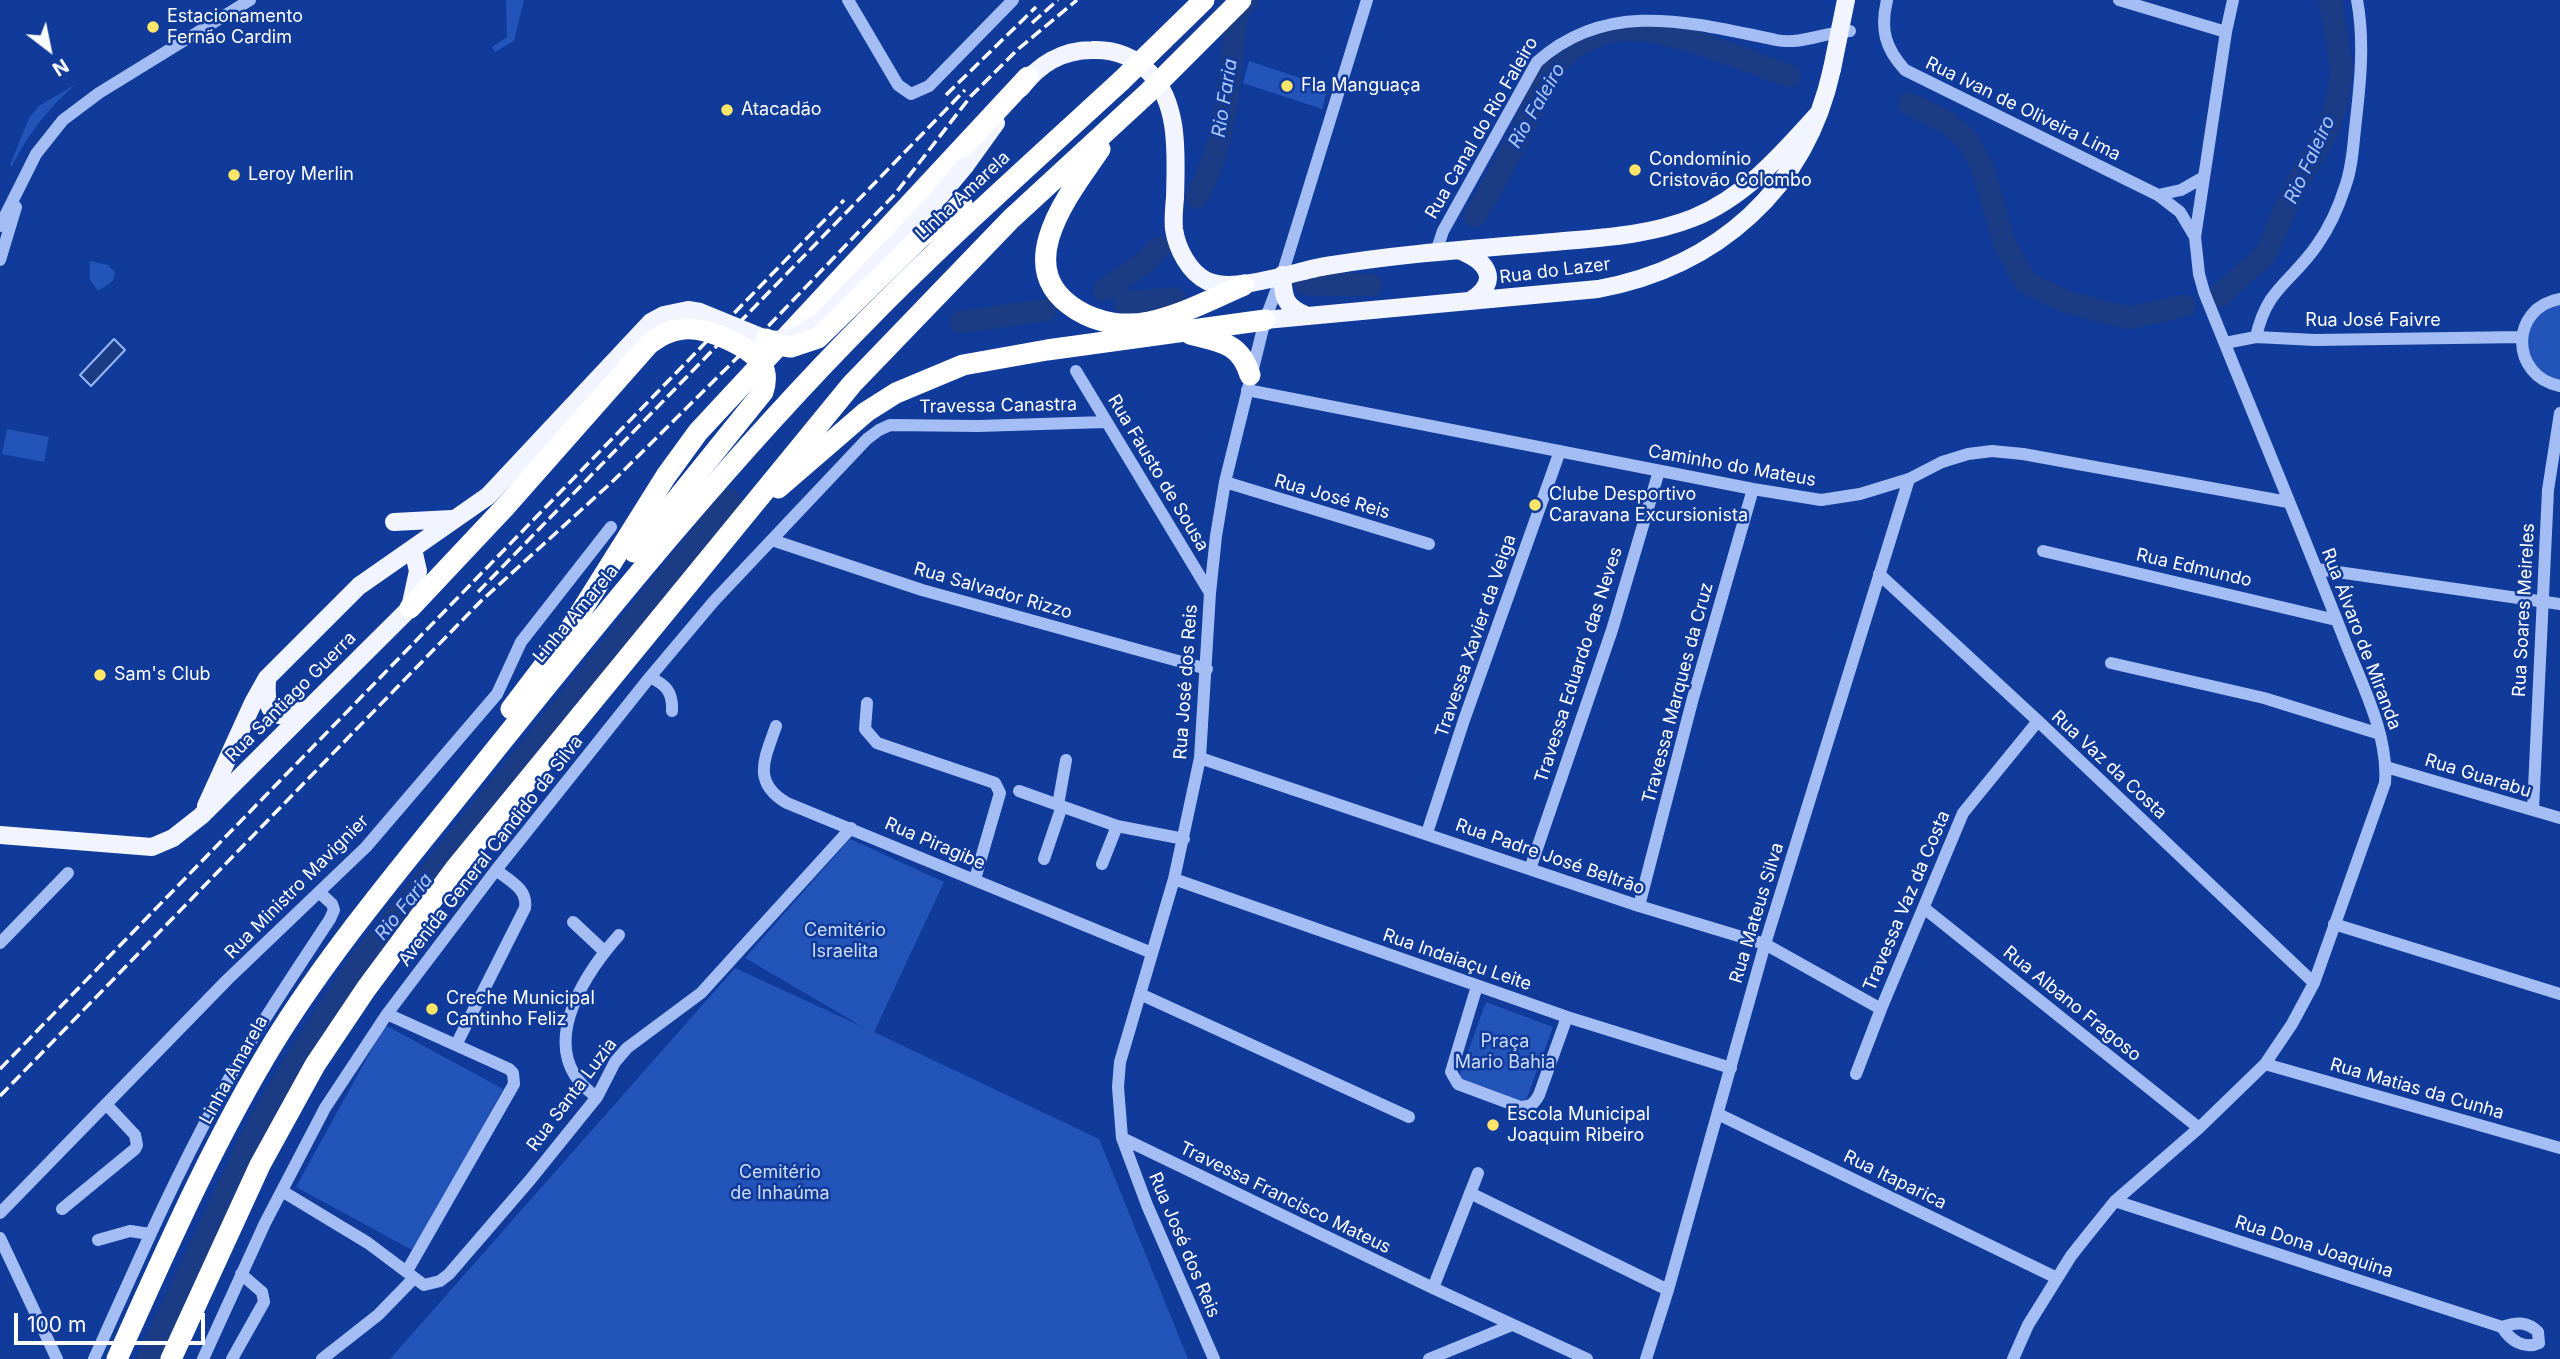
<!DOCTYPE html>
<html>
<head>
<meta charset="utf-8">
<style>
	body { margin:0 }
	#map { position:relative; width:2560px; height:1359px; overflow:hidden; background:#103b9b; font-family:Inter,sans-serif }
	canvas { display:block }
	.north { position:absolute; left:14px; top:14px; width:70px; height:70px; -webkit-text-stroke:5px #103b9b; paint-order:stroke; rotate:148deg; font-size:19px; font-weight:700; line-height:28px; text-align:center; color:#fff }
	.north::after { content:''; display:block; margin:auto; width:24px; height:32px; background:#fff; clip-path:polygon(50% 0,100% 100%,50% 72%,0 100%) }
	.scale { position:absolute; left:14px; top:1313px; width:191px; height:32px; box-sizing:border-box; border:4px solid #fff; border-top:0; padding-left:9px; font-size:21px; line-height:24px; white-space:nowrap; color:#fff; -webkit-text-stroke:5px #103b9b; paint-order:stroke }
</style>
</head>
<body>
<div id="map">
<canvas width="2560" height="1359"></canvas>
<div class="north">N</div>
<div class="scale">100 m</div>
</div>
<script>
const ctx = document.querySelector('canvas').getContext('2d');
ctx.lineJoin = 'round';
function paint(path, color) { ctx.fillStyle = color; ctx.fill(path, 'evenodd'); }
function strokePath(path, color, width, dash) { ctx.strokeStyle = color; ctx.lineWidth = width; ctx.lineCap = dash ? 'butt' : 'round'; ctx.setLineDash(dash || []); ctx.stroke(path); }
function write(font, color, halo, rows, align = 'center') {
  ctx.font = font + ' Inter,sans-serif'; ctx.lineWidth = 5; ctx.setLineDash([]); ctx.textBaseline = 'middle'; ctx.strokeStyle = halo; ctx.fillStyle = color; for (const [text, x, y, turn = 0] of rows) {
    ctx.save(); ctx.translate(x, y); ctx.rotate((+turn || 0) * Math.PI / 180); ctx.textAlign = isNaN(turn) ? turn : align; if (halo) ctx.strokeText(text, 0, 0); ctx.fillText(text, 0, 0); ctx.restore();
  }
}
const green = new Path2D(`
	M 506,0 L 524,0 L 514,41 L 495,52 L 492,47 L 507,37 Z
	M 1249,61 L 1328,87 L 1322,109 L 1243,83 Z
	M 76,84 C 48,108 29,133 12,166 L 10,165 L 29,118 L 39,106 Z
	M 90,261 L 108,265 L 115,272 L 113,281 L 98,291 L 90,280 Z
	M 2560,301 L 2560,383 L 2539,375 L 2525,351 L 2528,324 L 2536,313 Z
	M 7,429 L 49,437 L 44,462 L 2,454 Z
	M 850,839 L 944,882 L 874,1032 L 1099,1139 L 1188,1359 L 390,1359 L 735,968 L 863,1027 L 745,958 Z
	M 1486,1002 L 1553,1027 L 1525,1103 L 1458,1079 Z
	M 385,1025 L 503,1089 L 414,1251 L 296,1187 Z`);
const water = new Path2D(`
	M 114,339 L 125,350 L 91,386 L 80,375 Z`);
const river = new Path2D(`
	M 1909,104 L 1947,122 L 1968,141 L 1982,166 L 2004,242 L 2026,283 L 2070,303 L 2129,318 L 2184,306
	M 1197,197 C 1228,140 1229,75 1237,12 L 1247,0
	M 1475,216 C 1493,186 1510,155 1526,122 C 1536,102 1544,78 1559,61 C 1573,45 1604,30 1625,29 C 1673,29 1743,60 1790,76
	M 1306,284 L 1371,285
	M 1104,290 L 1143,264 L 1159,248
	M 2219,296 L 2266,254 L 2295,186 L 2324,137 L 2336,105 L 2342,70 L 2330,0
	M 1125,302 L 1175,299
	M 961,322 L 1045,310
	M 148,1359 L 255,1131 L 289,1072 L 359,963 L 730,500`);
const minor = new Path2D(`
	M 848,0 L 898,85 L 911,94 L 929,86 L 1013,0
	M 1887,0 C 1880,29 1885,48 1905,70 L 2158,195 L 2180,212 L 2195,237
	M 2119,0 L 2226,32
	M 2158,195 L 2181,190 L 2204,177
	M 0,226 L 36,154 L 63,120 L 99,93 L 250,0
	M 1436,252 L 1443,231 L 1537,62 C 1606,0 1685,21 1776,40 C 1801,45 1826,32 1850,31
	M 0,260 L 16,207
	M 2560,299 C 2509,308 2510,376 2560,386
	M 2256,337 C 2267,287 2291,283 2317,245 C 2329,228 2339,206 2345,187 C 2352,168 2353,148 2355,129 C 2360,86 2365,42 2357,0
	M 2225,343 L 2256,337 L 2315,340 L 2522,337
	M 1076,371 L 1210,593
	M 1247,390 L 1753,489 L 1821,500 L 1860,494 L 1909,479 L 1942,462 L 1968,454 L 1992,451 L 2023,454 L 2288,502
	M 1225,482 L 1429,544
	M 772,540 L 922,590 L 1207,669
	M 2043,551 L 2336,620
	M 2317,569 L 2560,604
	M 1879,574 L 2038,721 L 2314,983
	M 2111,663 L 2264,698 L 2380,734
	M 650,677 C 666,685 673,692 672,711
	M 867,703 L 865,729 L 877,743 L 995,783 L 1000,793 L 975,879
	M 776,726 C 765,758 751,782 787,803 L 1152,953
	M 1200,758 L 1639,906 L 1765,944 L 1881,1009
	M 2386,767 L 2560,818
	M 1019,791 L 1117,826 L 1184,839
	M 1058,805 L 1066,760
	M 2533,810 L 2548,490 L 2560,413
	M 1427,833 L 1464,720 L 1560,451
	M 1044,859 L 1062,806
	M 1102,864 L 1117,826
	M 1530,869 L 1612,630 L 1659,471
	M 1174,879 L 1567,1017 L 1731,1068
	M 1639,906 L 1693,698 L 1753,489
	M 1924,908 L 2199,1128
	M 573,922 L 604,951
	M 2334,924 L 2560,994
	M 0,943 L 68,873
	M 1477,986 L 1451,1072 L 1458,1084 L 1520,1107 C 1530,1107 1534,1104 1539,1095 L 1567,1017
	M 1140,994 L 1409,1117
	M 387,1014 L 509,1069 L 513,1073 L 514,1084 L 407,1271
	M 456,1045 L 525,908 C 528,889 510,881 496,870
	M 2265,1064 L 2560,1148
	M 1856,1074 L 1881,1009 L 1963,813 L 2038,721
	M 597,1097 C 532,1054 582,977 619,935
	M 1718,1114 L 2057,1278
	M 1122,1138 L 1433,1288 L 1587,1359
	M 282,1191 L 368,1243 L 424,1285 L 440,1281 L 449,1274 L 530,1180 L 597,1097 L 615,1062 L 627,1048 L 701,993 L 851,828
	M 1470,1193 L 1668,1290
	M 2115,1201 L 2502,1327 C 2516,1322 2527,1321 2538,1332 L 2539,1343 C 2524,1350 2510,1340 2502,1327
	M 62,1209 L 135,1149 L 137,1145 L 135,1135 L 106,1104
	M 0,1213 L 227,980 L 366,847 L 497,694 L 521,642 L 611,527
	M 0,1238 L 57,1359
	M 98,1240 L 130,1231 L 150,1234
	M 1433,1288 L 1478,1173
	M 94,1359 C 133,1273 170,1187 215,1104 C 249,1040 290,980 330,919 L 334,910 L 332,904 L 320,893
	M 203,1359 L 265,1223 L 325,1108 L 387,1014 L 496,870 L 650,677 L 714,601 L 867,439 L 879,430 L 890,425 L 978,426 L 1105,422
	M 232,1359 L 264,1302 L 262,1292 L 241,1274
	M 322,1359 L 378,1315 L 414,1278
	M 1214,1359 L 1147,1205 L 1122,1138 L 1118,1087 L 1120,1062 L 1174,879 L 1200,758 L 1210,593 L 1216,536 L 1225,482 L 1265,320 L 1282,275 L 1367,0
	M 1429,1359 L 1512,1325
	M 1646,1359 L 1668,1290 L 1765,944 L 1909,479
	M 2013,1359 L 2028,1325 L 2071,1256 L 2086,1237 L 2115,1201 L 2199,1128 L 2265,1064 L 2292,1024 L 2314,983 L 2385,783 C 2389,734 2360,681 2343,636 C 2298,521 2250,407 2204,292 L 2199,274 L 2195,237 L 2226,32 L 2233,0`);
const major = new Path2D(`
	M 1021,88 C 1038,65 1062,50 1092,50 C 1114,49 1133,56 1149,72 C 1180,104 1176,156 1175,198 C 1174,208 1173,219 1174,229 C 1177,249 1189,272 1207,281 C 1235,294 1295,271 1326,266 C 1398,254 1470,249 1542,243 C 1593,238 1645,237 1693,218 C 1745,197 1782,154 1818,114
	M 965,166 L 996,123
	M 1459,250 C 1487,261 1502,281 1470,301
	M 1282,275 C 1284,297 1283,305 1305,315
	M 1265,320 L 1598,289 C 1717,267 1806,189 1832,69
	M 394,522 L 452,519
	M 267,681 C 265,712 274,724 304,709
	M 206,806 L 253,703 L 267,678 L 359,586 L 488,496
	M 0,835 L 152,847 L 173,838 L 201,816 L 410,608 L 418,571 L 413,549`);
const highway = new Path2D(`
	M 1100,149 C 1070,193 1008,268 1077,310 C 1098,323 1124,327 1149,322 C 1182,315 1214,298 1244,285
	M 1190,334 C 1220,342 1240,342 1250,375
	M 778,488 L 866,412 L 896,393 L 963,365 L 1047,350 L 1265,320
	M 410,608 L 505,507
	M 565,637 L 666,476 L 698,432 L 1028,77
	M 511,709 L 574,626
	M 117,1359 C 165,1252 213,1142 274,1042 C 336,942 414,852 487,760 C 609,608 732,456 869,318 C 950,236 1036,159 1121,81
	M 171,1359 L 260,1165 L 315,1065 L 366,989 L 455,869 L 852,384 L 1011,219 L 1151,90`);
const rail = new Path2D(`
	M 1032,23 L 1058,0
	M 946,95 L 1036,7
	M 478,592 L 965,90
	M 0,1069 L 844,200
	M 0,1096 L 480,602 L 613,481 L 754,341 L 895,194 L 971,96 L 1017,50 L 1077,0`);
const majorBridge = new Path2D(`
	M 1832,69 L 1846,0
	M 488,496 L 651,322 L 664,315 L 688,310 L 700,312 L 766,339 L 780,340 L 797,336 L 822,320 L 935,202 L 965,166`);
const highwayBridge = new Path2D(`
	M 1121,81 L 1204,0
	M 1151,90 L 1241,0
	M 766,339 L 777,345 L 791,347 L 818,338 L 921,237 L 962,204
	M 505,507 L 649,344 C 660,336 670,330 684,329 C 706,327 751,346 762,365 C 767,374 766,383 763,392 L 634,552`);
const markers = [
	[153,27,7,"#ffe668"],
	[1287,86,7,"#ffe668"],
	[727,110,7,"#ffe668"],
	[1635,170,7,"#ffe668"],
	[234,175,7,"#ffe668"],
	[1535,505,7,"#ffe668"],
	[100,675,7,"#ffe668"],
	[432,1009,7,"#ffe668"],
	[1493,1125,7,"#ffe668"]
];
const poiNames = [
	["Estacionamento",167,17],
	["Fernão Cardim",167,38],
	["Fla Manguaça",1301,86],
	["Atacadão",741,110],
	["Condomínio",1649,160],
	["Cristovão Colombo",1649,181],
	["Leroy Merlin",248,175],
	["Clube Desportivo",1549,495],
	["Caravana Excursionista",1549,516],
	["Sam's Club",114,675],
	["Creche Municipal",446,999],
	["Cantinho Feliz",446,1020],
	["Escola Municipal",1507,1115],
	["Joaquim Ribeiro",1507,1136]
];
const streetNames = [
	["Rua Ivan de Oliveira Lima",2023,109,26],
	["Rua Canal do Rio Faleiro",1482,128,-60],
	["Linha Amarela",963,196,-43],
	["Rua do Lazer",1555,271,-7],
	["Rua José Faivre",2373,321],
	["Travessa Canastra",998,406,-1],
	["Caminho do Mateus",1732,466,10],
	["Rua Fausto de Sousa",1158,473,59],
	["Rua José Reis",1332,497,16],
	["Rua Edmundo",2194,568,13],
	["Rua Salvador Rizzo",993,591,16],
	["Rua Soares Meireles",2524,610,-87],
	["Linha Amarela",576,614,-50],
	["Travessa Xavier da Veiga",1476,636,-71],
	["Rua Álvaro de Miranda",2361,639,69],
	["Travessa Eduardo das Neves",1579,665,-72],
	["Rua José dos Reis",1186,682,-86],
	["Travessa Marques da Cruz",1678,693,-75],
	["Rua Santiago Guerra",291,697,-45],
	["Rua Vaz da Costa",2109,765,43],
	["Rua Guarabu",2478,776,17],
	["Rua Piragibe",935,844,23],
	["Avenida General Candido da Silva",491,851,-52],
	["Rua Padre José Beltrão",1550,857,19],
	["Rua Ministro Mavignier",297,887,-45],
	["Travessa Vaz da Costa",1907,901,-67],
	["Rua Mateus Silva",1757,913,-73],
	["Rua Indaiaçu Leite",1457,960,19],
	["Rua Albano Fragoso",2072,1004,39],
	["Linha Amarela",234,1070,-61],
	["Rua Matias da Cunha",2417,1089,16],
	["Rua Santa Luzia",572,1095,-53],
	["Rua Itaparica",1895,1180,26],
	["Travessa Francisco Mateus",1285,1198,26],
	["Rua José dos Reis",1184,1245,67],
	["Rua Dona Joaquina",2314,1247,18]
];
const parkNames = [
	["Cemitério",845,931],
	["Israelita",845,952],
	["Praça",1505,1042],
	["Mario Bahia",1505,1063],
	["Cemitério",780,1173],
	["de Inhaúma",780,1194]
];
const waterNames = [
	["Rio Faria",1225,98,-81],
	["Rio Faleiro",1537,106,-60],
	["Rio Faleiro",2310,160,-65],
	["Rio Faria",404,907,-51]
];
paint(green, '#2354ba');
paint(water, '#1b3b84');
strokePath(water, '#96b7f8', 2);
strokePath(river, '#1b3b84', 23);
strokePath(minor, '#a4bef5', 12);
strokePath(major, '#f2f5ff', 18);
strokePath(highway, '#fff', 21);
strokePath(rail, '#fff', 3.5, [12, 5]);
strokePath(majorBridge, '#f2f5ff', 18);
strokePath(highwayBridge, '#fff', 21);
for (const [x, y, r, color] of markers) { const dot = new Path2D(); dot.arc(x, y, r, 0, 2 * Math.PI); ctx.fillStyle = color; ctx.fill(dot); strokePath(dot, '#103b9b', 2.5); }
write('18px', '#fff', '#103b9b', poiNames, 'left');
write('18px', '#fff', '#103b9b', streetNames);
write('18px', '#ccddfe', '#103b9b', parkNames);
write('italic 19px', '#b0c9fb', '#103b9b', waterNames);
</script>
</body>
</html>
